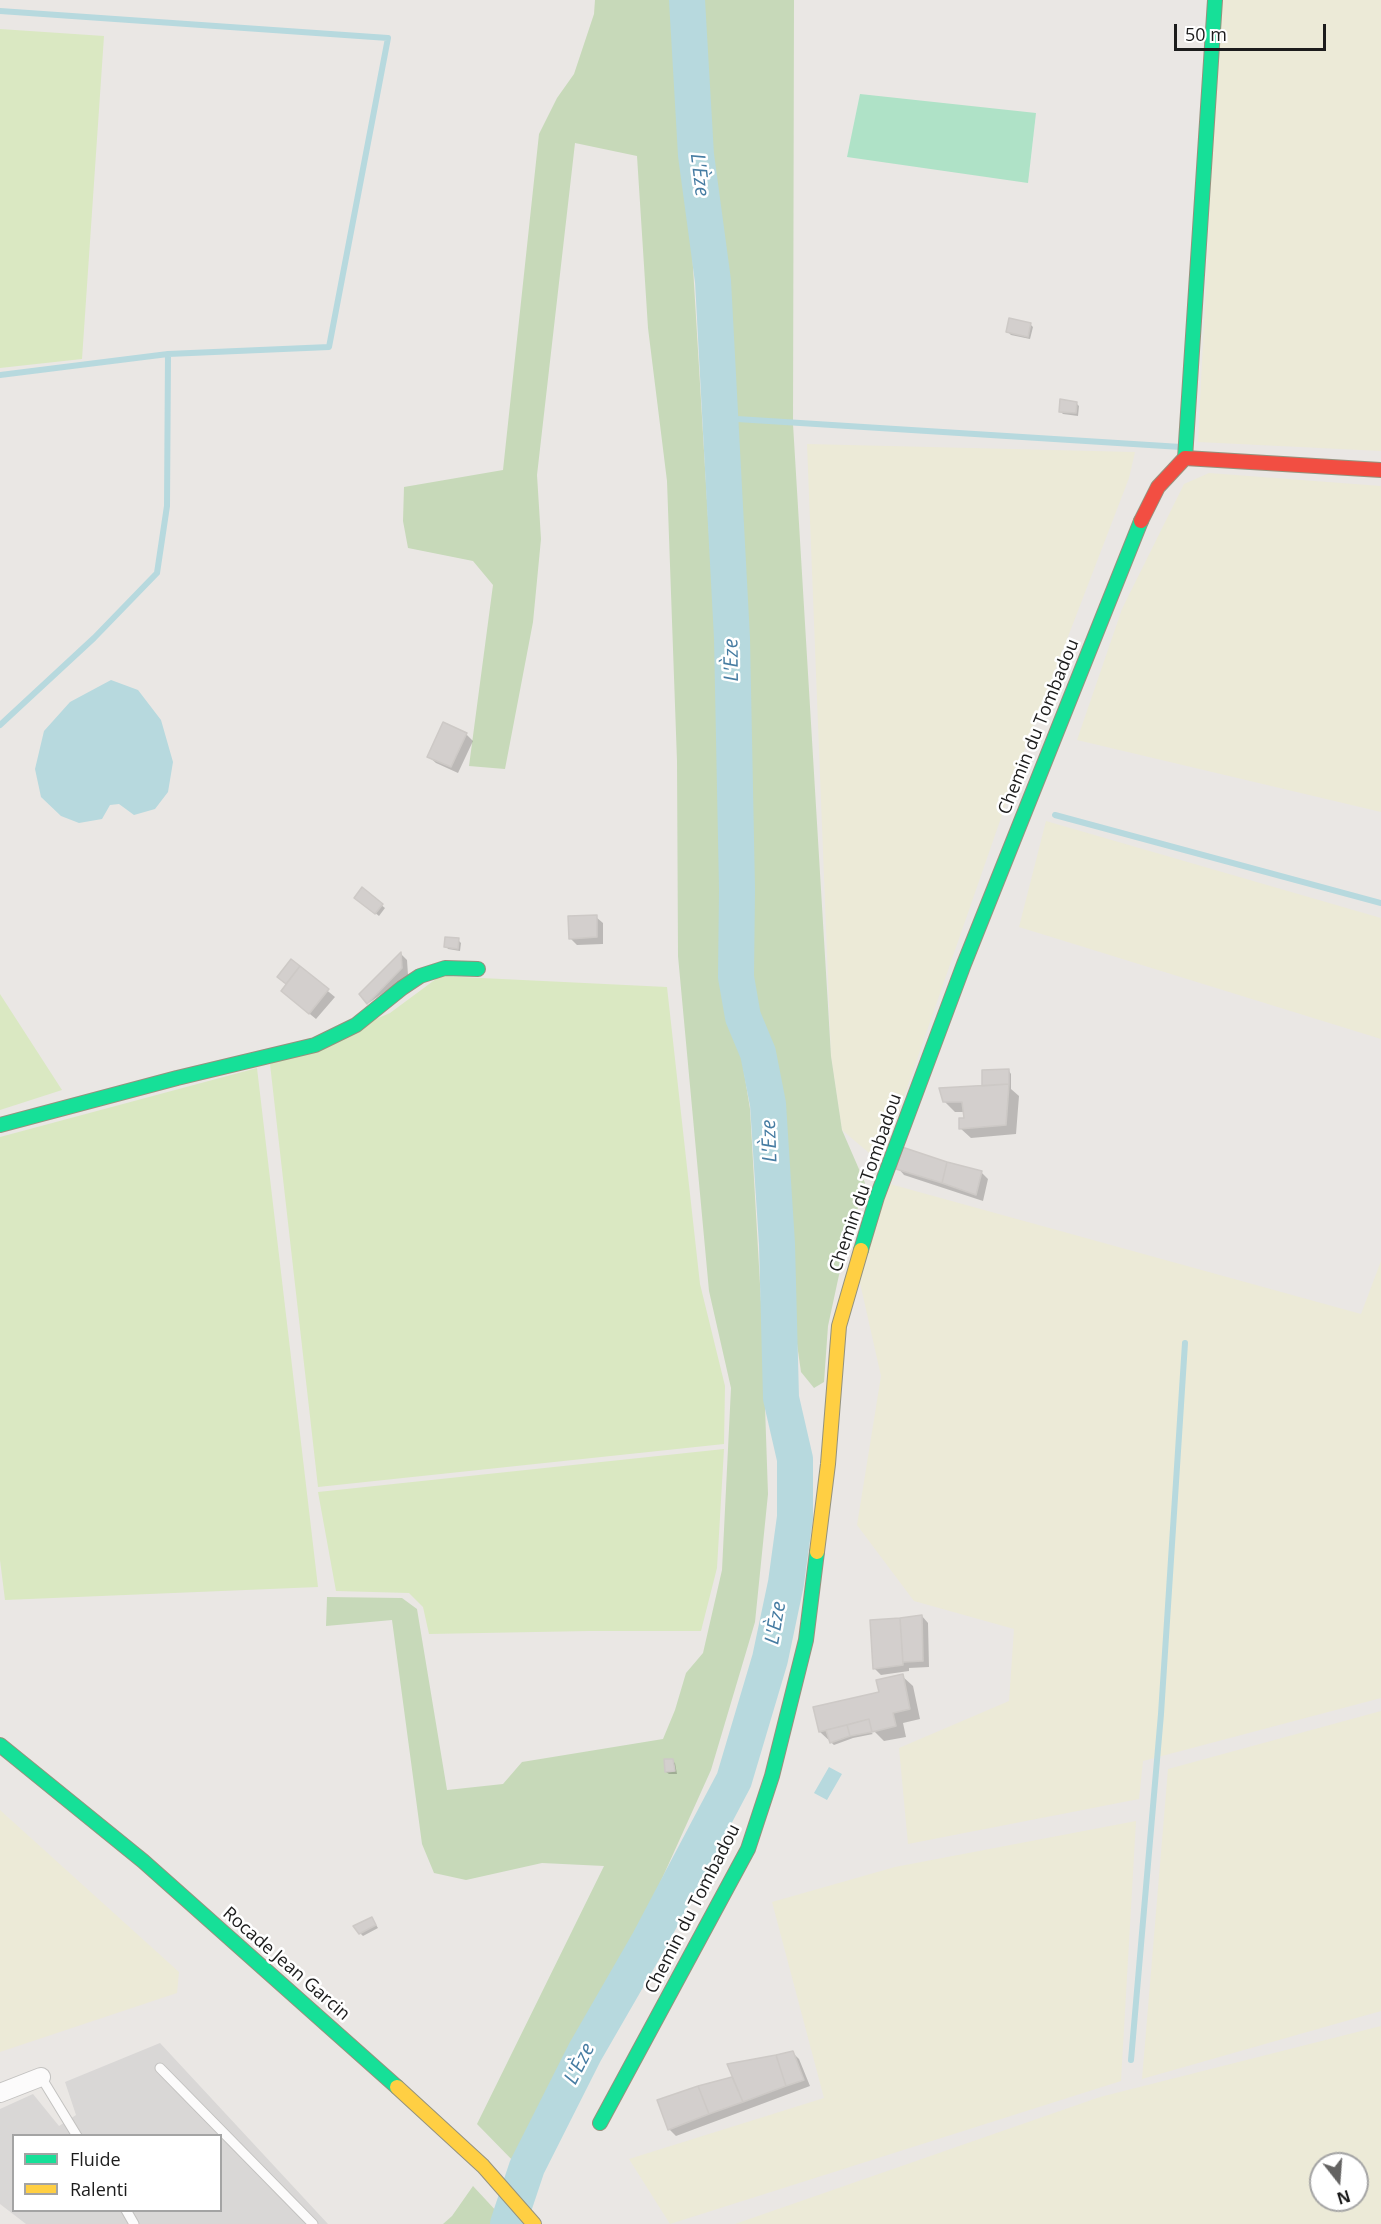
<!DOCTYPE html>
<html>
<head>
<meta charset="utf-8">
<style>
	body { margin:0 }
	#map { position:relative; width:1381px; height:2224px; overflow:hidden; background:#eae7e4; font-family:"Open Sans",sans-serif }
	canvas { display:block }
	.legend { position:absolute; left:12px; top:2134px; width:210px; height:78px; box-sizing:border-box; background:#fff; border:2px solid #a4a4a4; margin:0; padding:8px 10px; list-style:none; font-size:18px; color:#1c1c1c }
	.legend li { display:flex; align-items:center; gap:12px; height:30px }
	.legend b { width:30px; border:2px solid #a4a4a4 }
	.north { position:absolute; left:1309px; top:2152px; width:60px; height:60px; box-sizing:border-box; background:#fff; border:2px solid #a4a4a4; border-radius:50%; rotate:163deg; font-size:16px; font-weight:700; line-height:24px; text-align:center; color:#1c1c1c }
	.north::after { content:''; display:block; margin:auto; width:21px; height:27px; background:#646362; clip-path:polygon(50% 0,100% 100%,50% 72%,0 100%) }
	.scale { position:absolute; left:1174px; top:24px; width:152px; height:27px; box-sizing:border-box; border:3px solid #1c1c1c; border-top:0; padding-left:8px; font-size:18px; line-height:21px; white-space:nowrap; color:#1c1c1c; -webkit-text-stroke:4px #fff; paint-order:stroke }
</style>
</head>
<body>
<div id="map">
<canvas width="1381" height="2224"></canvas>
<ul class="legend">
<li><b style="height:8px;background:#16e098"></b>Fluide</li>
<li><b style="height:8px;background:#ffcf43"></b>Ralenti</li>
</ul>
<div class="north">N</div>
<div class="scale">50 m</div>
</div>
<script>
const ctx = document.querySelector('canvas').getContext('2d');
ctx.lineJoin = 'round';
function paint(path, color) { ctx.fillStyle = color; ctx.fill(path, 'evenodd'); }
function strokePath(path, color, width, dash) { ctx.strokeStyle = color; ctx.lineWidth = width; ctx.lineCap = dash ? 'butt' : 'round'; ctx.setLineDash(dash || []); ctx.stroke(path); }
function write(font, color, halo, rows, align = 'center') {
  ctx.font = font + ' "Open Sans",sans-serif'; ctx.lineWidth = 5; ctx.setLineDash([]); ctx.textBaseline = 'middle'; ctx.strokeStyle = halo; ctx.fillStyle = color; for (const [text, x, y, turn = 0] of rows) {
    ctx.save(); ctx.translate(x, y); ctx.rotate((+turn || 0) * Math.PI / 180); ctx.textAlign = isNaN(turn) ? turn : align; if (halo) ctx.strokeText(text, 0, 0); ctx.fillText(text, 0, 0); ctx.restore();
  }
}
const residential = new Path2D(`
	M 160,2043 L 328,2224 L 26,2224 L 0,2204 L 0,2109 L 33,2094 L 59,2126 L 76,2115 L 65,2082 ZM 14,2136 L 220,2136 L 220,2210 L 14,2210 Z`);
const farmland = new Path2D(`
	M 1220,0 L 1381,0 L 1381,451 L 1198,442 Z
	M 807,444 L 1135,452 L 1129,478 L 1026,746 L 881,1163 L 842,1130 L 831,1056 Z
	M 1209,473 L 1381,486 L 1381,812 L 1077,740 L 1122,609 L 1184,484 Z
	M 1046,821 L 1381,918 L 1381,1039 L 1019,927 Z
	M 890,1184 L 1361,1314 L 1381,1261 L 1381,1698 L 1143,1761 L 1139,1799 L 908,1844 L 899,1748 L 1009,1701 L 1014,1629 L 914,1601 L 857,1525 L 881,1376 L 858,1274 Z
	M 1381,1711 L 1381,2011 L 1142,2079 L 1168,1769 Z
	M 0,1810 L 179,1972 L 177,1993 L 0,2052 Z
	M 1136,1821 L 1121,2081 L 670,2224 L 629,2159 L 824,2098 L 772,1902 L 895,1867 Z
	M 1381,2026 L 1381,2224 L 735,2224 L 1100,2097 ZM 1321,2164 L 1357,2164 L 1357,2200 L 1321,2200 Z`);
const grass = new Path2D(`
	M 0,29 L 104,36 L 82,359 L 0,368 Z
	M 440,976 L 667,987 L 700,1284 L 725,1386 L 724,1444 L 318,1487 L 270,1064 L 390,1013 Z
	M 0,994 L 62,1090 L 0,1110 Z
	M 257,1068 L 318,1587 L 5,1600 L 0,1560 L 0,1137 Z
	M 724,1449 L 717,1568 L 701,1631 L 589,1631 L 429,1634 L 423,1607 L 409,1593 L 336,1591 L 318,1492 Z`);
const forest = new Path2D(`
	M 595,0 L 677,0 L 731,901 L 730,985 L 750,1109 L 762,1319 L 768,1494 L 755,1622 L 711,1770 L 628,1954 L 541,2127 L 518,2166 L 477,2124 L 604,1866 L 542,1863 L 466,1880 L 434,1873 L 422,1844 L 392,1620 L 326,1626 L 327,1597 L 402,1598 L 417,1609 L 447,1790 L 503,1784 L 522,1762 L 663,1739 L 675,1710 L 686,1673 L 703,1653 L 722,1570 L 731,1388 L 709,1291 L 678,956 L 677,761 L 667,481 L 648,328 L 637,156 L 575,143 L 537,475 L 541,539 L 533,622 L 505,769 L 469,766 L 493,585 L 473,561 L 408,548 L 403,521 L 404,487 L 503,470 L 539,134 L 557,98 L 574,74 L 594,14 Z
	M 700,0 L 794,0 L 793,424 L 831,1056 L 842,1130 L 865,1183 L 839,1275 L 828,1326 L 824,1382 L 814,1388 L 801,1372 L 793,1316 L 774,1065 L 749,1007 L 741,973 L 745,799 L 742,617 L 723,276 Z
	M 473,2186 L 499,2214 L 494,2224 L 443,2224 L 452,2216 Z`);
const pitch = new Path2D(`
	M 860,94 L 1036,113 L 1028,183 L 847,157 Z`);
const water = new Path2D(`
	M 111,680 L 138,690 L 161,720 L 173,762 L 168,792 L 155,809 L 134,815 L 119,804 L 110,805 L 102,819 L 79,823 L 61,816 L 41,797 L 35,769 L 44,731 L 70,702 Z
	M 829,1767 L 842,1774 L 827,1800 L 814,1793 Z`);
const shadow = new Path2D(`
	M 1030,324 L 1033,327 L 1030,339 L 1011,335 L 1008,332 Z
	M 1076,403 L 1079,406 L 1078,416 L 1063,414 L 1060,411 Z
	M 466,734 L 473,741 L 458,773 L 436,763 L 429,757 Z
	M 362,890 L 385,908 L 379,916 L 359,900 Z
	M 596,917 L 603,923 L 603,944 L 577,945 L 571,939 Z
	M 458,940 L 461,943 L 460,951 L 448,949 L 446,946 Z
	M 401,954 L 407,960 L 408,975 L 369,1003 Z
	M 291,961 L 335,997 L 316,1019 L 289,997 L 287,985 L 281,980 Z
	M 1009,1071 L 1011,1074 L 1011,1089 L 1019,1096 L 1016,1134 L 971,1138 L 960,1128 L 965,1119 L 965,1112 L 955,1112 L 944,1101 L 983,1087 Z
	M 903,1149 L 981,1172 L 988,1179 L 983,1201 L 904,1175 L 898,1168 Z
	M 922,1616 L 928,1623 L 929,1667 L 909,1668 L 909,1671 L 881,1675 L 874,1668 L 872,1622 Z
	M 902,1676 L 913,1686 L 920,1719 L 903,1723 L 906,1737 L 884,1741 L 874,1731 L 869,1731 L 873,1734 L 853,1738 L 834,1745 L 820,1732 L 880,1693 Z
	M 672,1761 L 675,1763 L 677,1774 L 669,1774 L 666,1772 Z
	M 372,1918 L 378,1928 L 363,1936 L 360,1933 Z
	M 792,2052 L 799,2059 L 810,2086 L 676,2136 L 669,2129 L 659,2101 L 734,2078 Z`);
const stream = new Path2D(`
	M 0,11 L 388,38 L 329,347 L 168,354 L 0,375
	M 721,418 L 1181,447
	M 0,725 L 94,638 L 157,573 L 167,506 L 168,354
	M 1055,815 L 1381,903
	M 1131,2060 L 1161,1714 L 1185,1343`);
const river = new Path2D(`
	M 508,2224 L 527,2167 L 585,2052 L 649,1941 L 734,1780 L 770,1659 L 786,1583 L 795,1517 L 795,1459 L 781,1398 L 777,1244 L 768,1104 L 758,1053 L 743,1017 L 736,977 L 737,889 L 732,638 L 713,281 L 696,155 L 687,0`);
const building = new Path2D(`
	M 1009,318 L 1031,323 L 1028,337 L 1006,332 Z
	M 1060,399 L 1077,402 L 1076,413 L 1059,412 Z
	M 443,722 L 467,733 L 451,767 L 427,757 Z
	M 362,887 L 383,904 L 375,914 L 354,898 Z
	M 597,915 L 597,937 L 569,939 L 568,916 Z
	M 445,937 L 459,938 L 458,949 L 444,947 Z
	M 401,952 L 402,968 L 367,1004 L 359,994 Z
	M 291,959 L 300,966 L 286,984 L 277,977 Z
	M 300,966 L 329,989 L 309,1014 L 281,991 Z
	M 1009,1069 L 1009,1084 L 982,1086 L 982,1070 Z
	M 1009,1084 L 1006,1125 L 959,1129 L 959,1118 L 964,1118 L 962,1102 L 943,1102 L 939,1088 Z
	M 902,1147 L 947,1162 L 942,1183 L 896,1169 Z
	M 947,1162 L 982,1171 L 976,1195 L 942,1183 Z
	M 922,1615 L 923,1661 L 903,1662 L 900,1618 Z
	M 900,1618 L 903,1665 L 873,1669 L 870,1620 Z
	M 903,1674 L 910,1709 L 893,1713 L 896,1726 L 872,1732 L 869,1719 L 819,1732 L 813,1707 L 879,1692 L 876,1680 Z
	M 869,1719 L 872,1732 L 850,1736 L 847,1725 Z
	M 847,1725 L 850,1736 L 830,1743 L 826,1730 Z
	M 664,1759 L 673,1759 L 675,1771 L 665,1772 Z
	M 372,1917 L 376,1925 L 359,1934 L 353,1926 Z
	M 793,2051 L 804,2080 L 786,2086 L 776,2055 Z
	M 776,2055 L 786,2086 L 743,2102 L 727,2064 Z
	M 732,2077 L 743,2102 L 709,2114 L 698,2086 Z
	M 698,2086 L 709,2114 L 668,2130 L 657,2100 Z`);
const lane = new Path2D(`
	M 160,2068 L 313,2224
	M 41,2077 L 77,2136
	M 126,2210 L 134,2224`);
const street = new Path2D(`
	M 0,2093 L 41,2077`);
const fast = new Path2D(`
	M 1185,458 L 1215,0
	M 0,1125 L 177,1078 L 315,1045 L 356,1025 L 402,988 L 420,976 L 445,968 L 478,969
	M 861,1250 L 877,1197 L 964,964 L 1141,521
	M 0,1745 L 143,1861 L 397,2087
	M 600,2123 L 748,1849 L 772,1776 L 806,1640 L 817,1552`);
const slow = new Path2D(`
	M 817,1552 L 828,1464 L 839,1326 L 861,1250
	M 397,2087 L 483,2166 L 534,2224`);
const jam = new Path2D(`
	M 1141,521 L 1158,487 L 1185,458 L 1381,470`);
const streetNames = [
	["Chemin du Tombadou",1039,727,-68],
	["Chemin du Tombadou",866,1183,-71],
	["Chemin du Tombadou",693,1909,-63],
	["Rocade Jean Garcin",286,1964,41]
];
const waterNames = [
	["L'Èze",699,175,83],
	["L'Èze",732,660,-91],
	["L'Èze",770,1141,-92],
	["L'Èze",776,1623,-80],
	["L'Èze",580,2064,-63]
];
paint(residential, '#d9d7d6');
paint(farmland, '#ecead7');
paint(grass, '#dae8c2');
paint(forest, '#c7d9b9');
paint(pitch, '#afe2c7');
paint(water, '#b7d9de');
paint(shadow, '#0003');
strokePath(stream, '#b7d9de', 6);
strokePath(river, '#b7d9de', 36);
paint(building, '#d3cfcd');
strokePath(building, '#cdc9c6', 1.5);
strokePath(lane, '#c3c2c0', 11);
strokePath(street, '#c3c2c0', 20);
strokePath(fast, '#94927d', 16);
strokePath(slow, '#94927d', 16);
strokePath(jam, '#94927d', 16);
strokePath(lane, '#fcfbfb', 9);
strokePath(street, '#fcfbfb', 18);
strokePath(fast, '#16e098', 14);
strokePath(slow, '#ffcf43', 14);
strokePath(jam, '#f24e42', 14);
write('18px', '#1c1c1c', '#fff', streetNames);
write('italic 20px', '#467ca2', '#fff', waterNames);
</script>
</body>
</html>
